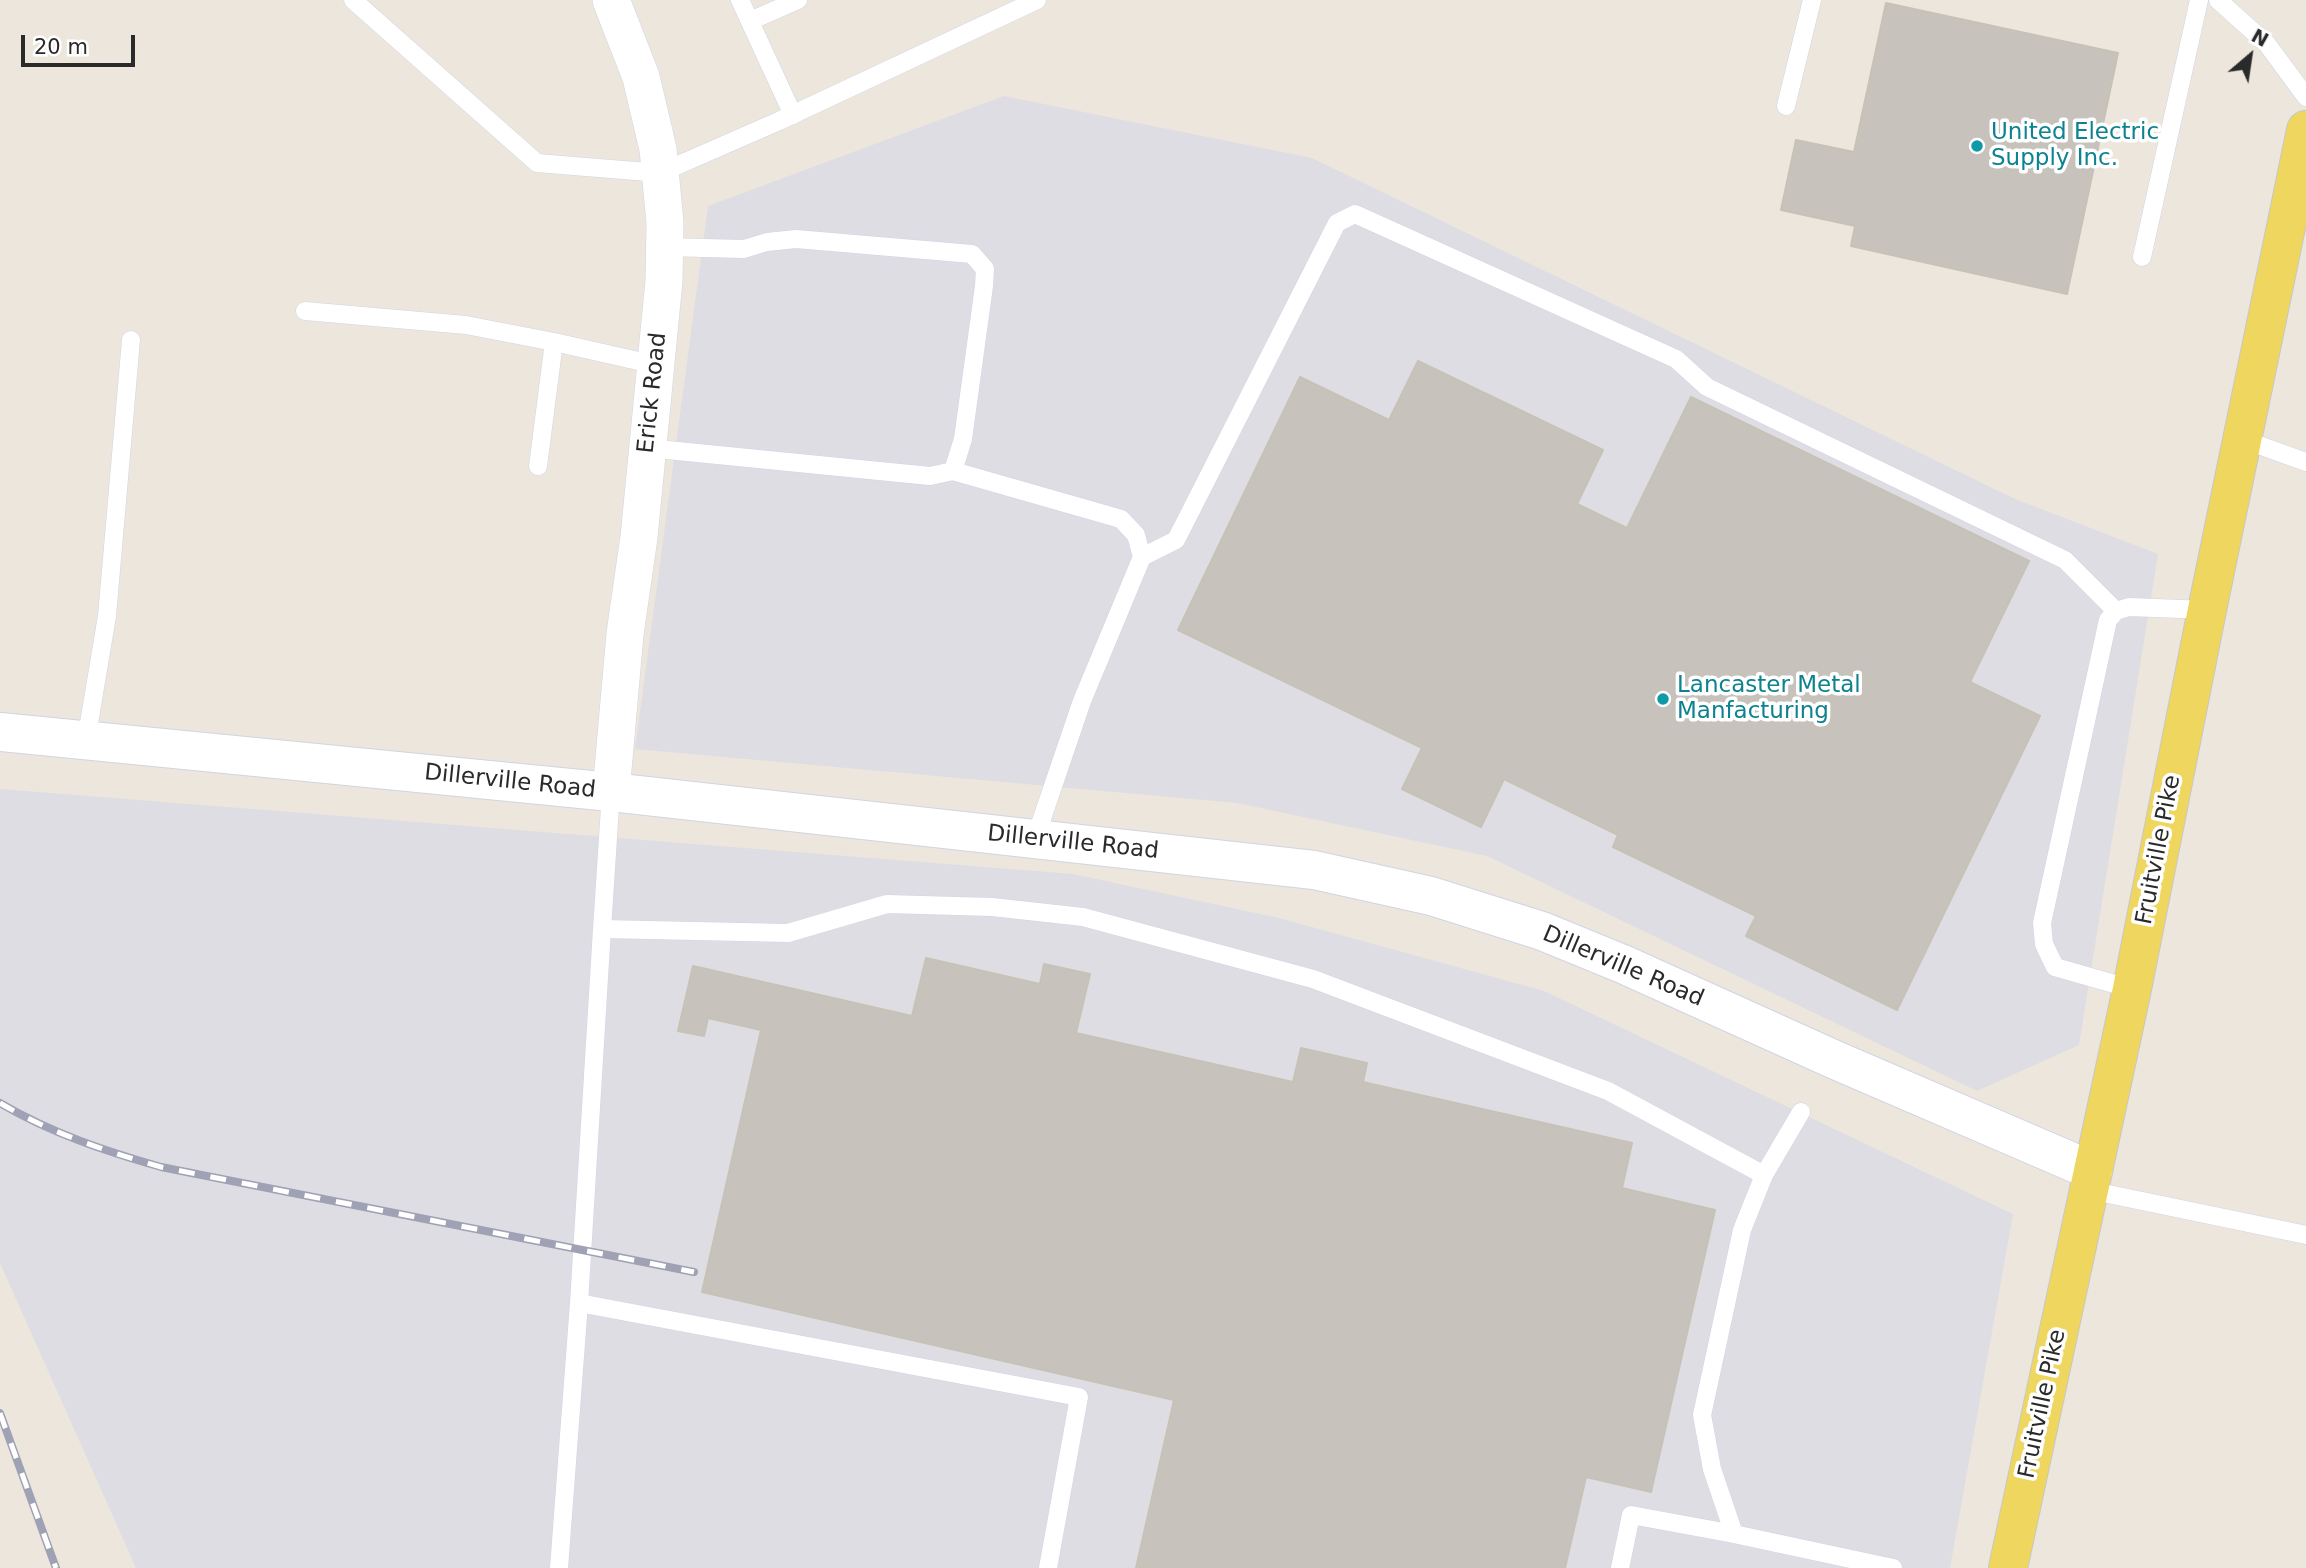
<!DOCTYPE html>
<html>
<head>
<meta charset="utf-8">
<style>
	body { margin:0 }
	#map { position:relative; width:2306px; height:1568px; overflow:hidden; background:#ece6dc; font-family:"DejaVu Sans",sans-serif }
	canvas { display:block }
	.north { position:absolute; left:2215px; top:21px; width:70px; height:70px; -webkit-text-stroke:5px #fff; paint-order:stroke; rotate:29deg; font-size:19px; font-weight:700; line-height:28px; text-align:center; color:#2a2a2a }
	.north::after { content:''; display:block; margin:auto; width:24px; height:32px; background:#2a2a2a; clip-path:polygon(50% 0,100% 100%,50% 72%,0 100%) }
	.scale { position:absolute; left:21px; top:35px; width:114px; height:32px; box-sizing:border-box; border:4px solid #2a2a2a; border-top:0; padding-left:9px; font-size:21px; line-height:24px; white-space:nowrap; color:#2a2a2a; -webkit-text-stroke:5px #fff; paint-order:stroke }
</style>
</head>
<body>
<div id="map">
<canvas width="2306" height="1568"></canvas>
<div class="north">N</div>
<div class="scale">20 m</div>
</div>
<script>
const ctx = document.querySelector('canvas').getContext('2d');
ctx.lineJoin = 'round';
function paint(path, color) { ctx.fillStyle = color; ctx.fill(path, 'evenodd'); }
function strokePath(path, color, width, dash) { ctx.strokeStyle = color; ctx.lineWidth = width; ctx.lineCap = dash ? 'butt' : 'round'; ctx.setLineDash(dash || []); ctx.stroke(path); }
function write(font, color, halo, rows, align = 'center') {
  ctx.font = font + ' "DejaVu Sans",sans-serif'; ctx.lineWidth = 7; ctx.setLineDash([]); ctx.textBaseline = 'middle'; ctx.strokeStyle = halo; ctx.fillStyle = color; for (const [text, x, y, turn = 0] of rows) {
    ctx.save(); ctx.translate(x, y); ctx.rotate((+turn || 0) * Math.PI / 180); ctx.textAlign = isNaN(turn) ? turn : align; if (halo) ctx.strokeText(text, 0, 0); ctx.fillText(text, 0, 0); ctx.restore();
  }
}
const industrial = new Path2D(`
	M 1004,96 L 1312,158 L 2015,499 L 2158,554 L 2079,1045 L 1977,1091 L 1487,856 L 1237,803 L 635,749 L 708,206 Z
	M 0,789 L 1073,874 L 1279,918 L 1544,991 L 2013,1214 L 1950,1568 L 136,1568 L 0,1263 Z`);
const building = new Path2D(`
	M 1886,3 L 2118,53 L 2067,294 L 1851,246 L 1855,226 L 1781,210 L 1796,140 L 1854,152 Z
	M 1418,361 L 1603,450 L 1577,504 L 1627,528 L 1691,397 L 2029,561 L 1970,682 L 2040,716 L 1897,1010 L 1746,936 L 1756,916 L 1613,847 L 1618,835 L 1504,779 L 1481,827 L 1402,789 L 1422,748 L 1178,630 L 1300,377 L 1389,420 Z
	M 926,958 L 1040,984 L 1044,964 L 1090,974 L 1076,1033 L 1293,1082 L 1301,1048 L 1367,1063 L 1363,1082 L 1632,1143 L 1622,1188 L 1715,1210 L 1651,1492 L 1586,1477 L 1565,1568 L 1136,1568 L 1174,1400 L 702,1292 L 761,1030 L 708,1018 L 704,1036 L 678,1031 L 693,966 L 912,1016 Z`);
const service = new Path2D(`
	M 353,0 L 537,163 L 660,173 L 779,121 L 1037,0
	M 740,0 L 793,115
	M 2218,0 L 2267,44 L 2306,97
	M 750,21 L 798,0
	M 1786,106 L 1812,0
	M 2142,257 L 2199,0
	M 305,311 L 466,325 L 554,342 L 656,365
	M 2242,439 L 2306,462
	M 647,448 L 930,476 L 953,471 L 963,439 L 984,286 L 985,269 L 972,254 L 796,239 L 767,242 L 744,249 L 664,247
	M 538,466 L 554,342
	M 953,471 L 1121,519 L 1136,535 L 1142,557 L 1082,701 L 1035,839
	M 1142,557 L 1176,540 L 1337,223 L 1355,214 L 1676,359 L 1707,387 L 2065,560 L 2116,611
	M 86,741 L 107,616 L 131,340
	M 611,792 L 602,929 L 788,933 L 887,904 L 992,907 L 1083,917 L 1313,979 L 1608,1091 L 1764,1175 L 1801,1112
	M 2132,989 L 2055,967 L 2044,944 L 2042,923 L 2108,620 L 2116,611 L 2129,607 L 2207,610
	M 1764,1175 L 1742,1230 L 1702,1415 L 1712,1469 L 1734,1534 L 1893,1568
	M 2089,1190 L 2306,1235
	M 579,1303 L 602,929
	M 559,1568 L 579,1303 L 1079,1397 L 1048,1568
	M 1620,1568 L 1631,1515 L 1734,1534`);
const minor = new Path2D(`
	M 611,0 L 641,77 L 658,149 L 665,223 L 664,281 L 639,537 L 625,634 L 611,792`);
const secondary = new Path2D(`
	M 0,732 L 611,792 L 1314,870 L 1431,896 L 1542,931 L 1625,965 L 1833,1059 L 2093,1171`);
const primary = new Path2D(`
	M 2008,1568 L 2132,989 L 2207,610 L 2306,130`);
const rail = new Path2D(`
	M 0,1103 C 51,1133 105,1151 161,1167 L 694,1272
	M 0,1413 L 56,1568`);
const markers = [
	[1977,146,7,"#0f9aa8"],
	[1663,699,7,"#0f9aa8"]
];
const cultureNames = [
	["United Electric",1991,133],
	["Supply Inc.",1991,159],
	["Lancaster Metal",1677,686],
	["Manfacturing",1677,712]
];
const streetNames = [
	["Erick Road",653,393,-84],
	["Dillerville Road",510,782,6],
	["Dillerville Road",1073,843,6],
	["Fruitville Pike",2159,850,-79],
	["Dillerville Road",1623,967,23],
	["Fruitville Pike",2043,1404,-78]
];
paint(industrial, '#dfdde4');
paint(building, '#c7c3bc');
strokePath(building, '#c7c2b6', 2);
strokePath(service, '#d1d4e3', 19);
strokePath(minor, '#d1d4e3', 38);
strokePath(secondary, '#d1d4e3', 40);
strokePath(primary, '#c8c8c8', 40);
strokePath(service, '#fff', 18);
strokePath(minor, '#fff', 37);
strokePath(secondary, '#fff', 38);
strokePath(primary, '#eed65f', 38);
strokePath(rail, '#9fa1b4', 8);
strokePath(rail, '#fff', 5, [16]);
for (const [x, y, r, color] of markers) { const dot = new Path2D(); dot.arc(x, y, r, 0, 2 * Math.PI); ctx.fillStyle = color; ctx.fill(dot); strokePath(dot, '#fff', 2.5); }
write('23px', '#0d838f', '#fff', cultureNames, 'left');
write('23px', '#2a2a2a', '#fff', streetNames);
</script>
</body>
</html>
